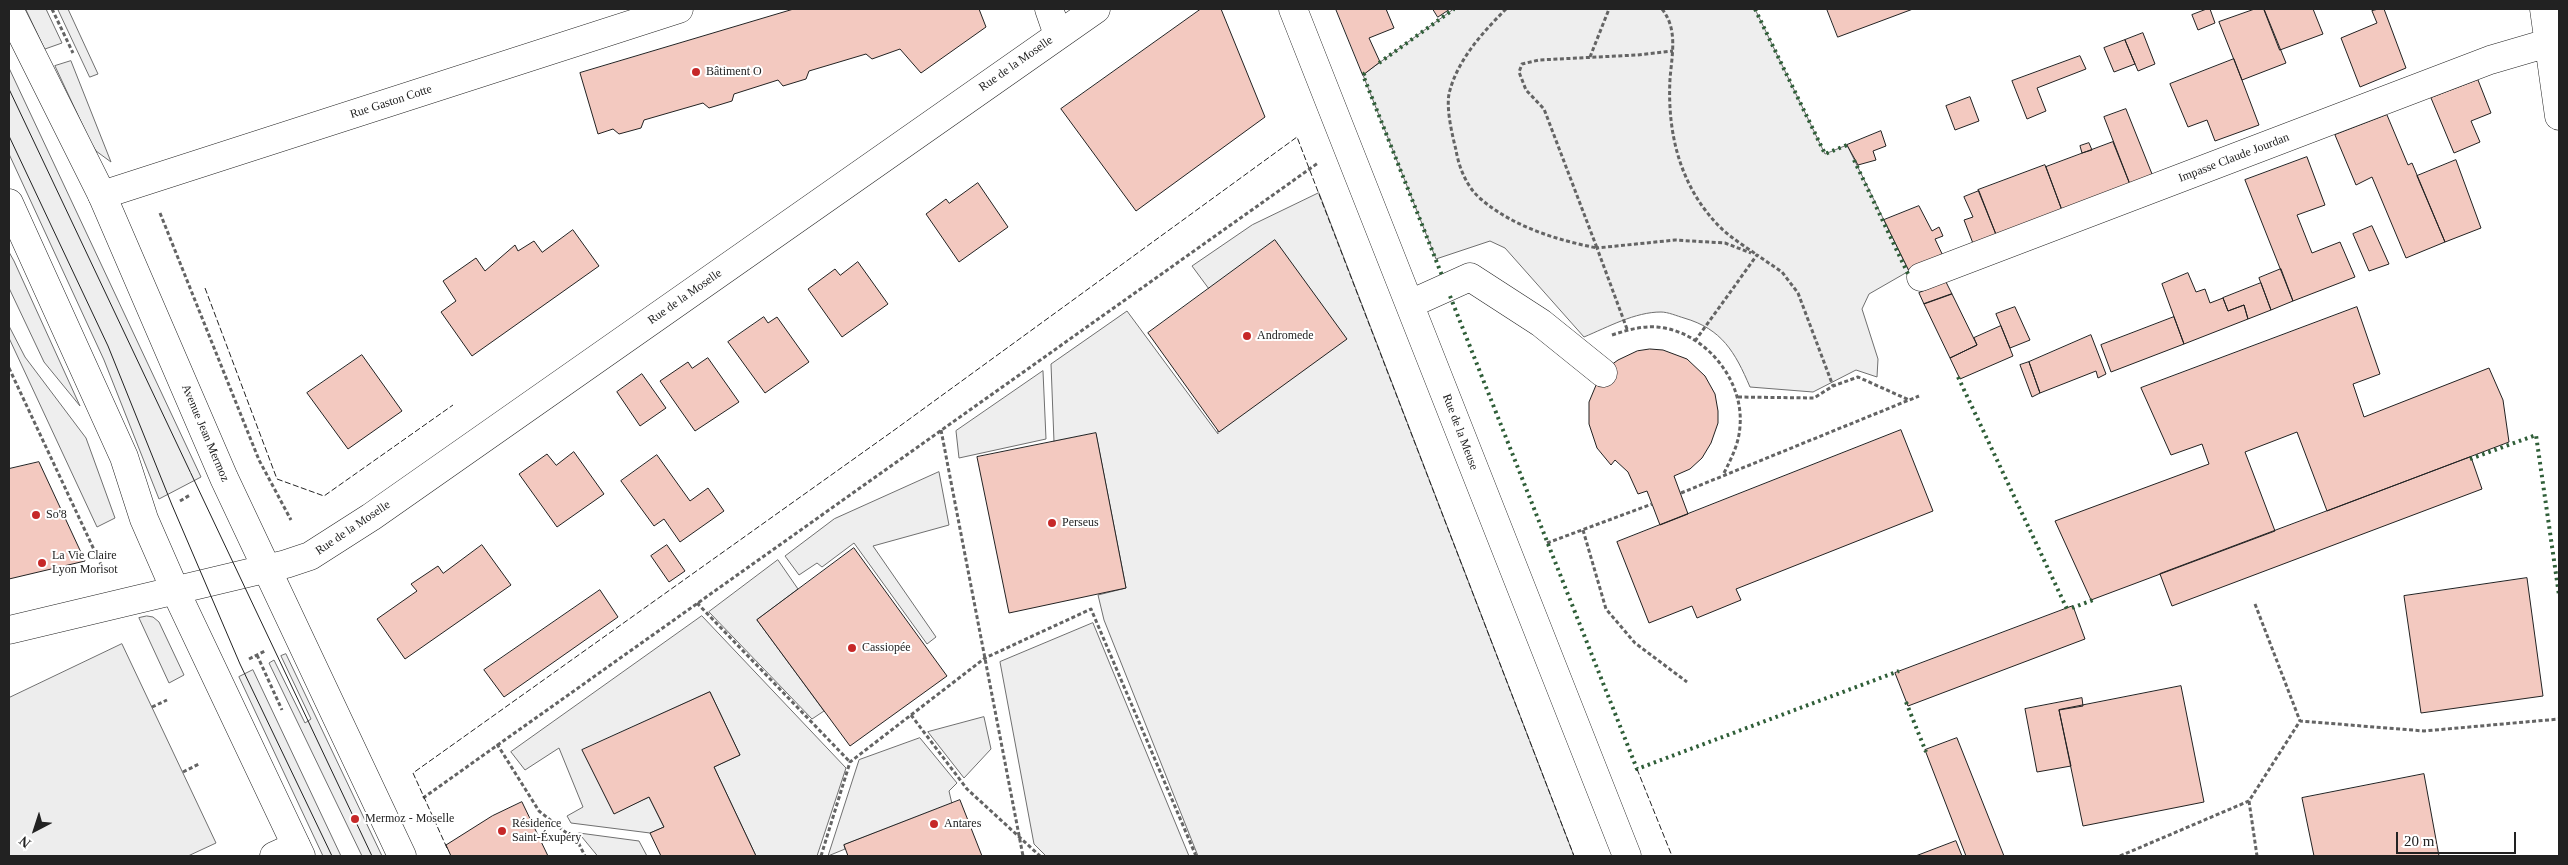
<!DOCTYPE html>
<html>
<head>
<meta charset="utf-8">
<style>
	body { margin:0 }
	#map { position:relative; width:2568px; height:865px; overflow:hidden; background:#fff; font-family:"Times New Roman",serif }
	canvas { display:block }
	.frame { position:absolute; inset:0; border:10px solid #222; pointer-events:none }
	.north { position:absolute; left:10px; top:805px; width:50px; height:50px; -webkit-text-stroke:4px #fff; paint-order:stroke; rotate:220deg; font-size:14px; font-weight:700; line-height:20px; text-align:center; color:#222 }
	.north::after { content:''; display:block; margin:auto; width:18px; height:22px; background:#222; clip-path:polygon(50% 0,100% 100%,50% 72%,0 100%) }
	.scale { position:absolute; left:2396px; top:832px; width:120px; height:22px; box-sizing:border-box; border:2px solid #222; border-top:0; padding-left:6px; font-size:15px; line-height:18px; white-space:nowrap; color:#222; -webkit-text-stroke:4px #fff; paint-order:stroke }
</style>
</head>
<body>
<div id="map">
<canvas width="2568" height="865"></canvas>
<div class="frame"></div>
<div class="north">N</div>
<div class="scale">20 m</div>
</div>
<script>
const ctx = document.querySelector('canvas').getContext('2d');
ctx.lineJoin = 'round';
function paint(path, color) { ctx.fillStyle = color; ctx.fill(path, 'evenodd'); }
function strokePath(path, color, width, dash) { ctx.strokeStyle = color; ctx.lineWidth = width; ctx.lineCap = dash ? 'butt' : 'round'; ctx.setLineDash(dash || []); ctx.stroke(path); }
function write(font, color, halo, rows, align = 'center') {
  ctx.font = font + ' "Times New Roman",serif'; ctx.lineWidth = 4; ctx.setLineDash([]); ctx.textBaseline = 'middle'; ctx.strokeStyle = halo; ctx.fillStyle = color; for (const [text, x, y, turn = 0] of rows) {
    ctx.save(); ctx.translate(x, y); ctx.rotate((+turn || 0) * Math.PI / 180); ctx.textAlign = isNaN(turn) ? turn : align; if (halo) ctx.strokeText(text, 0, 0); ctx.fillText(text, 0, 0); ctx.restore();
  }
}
const green = new Path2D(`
	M 26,9 L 46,9 L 62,43 L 45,49 Z
	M 58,9 L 68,9 L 98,74 L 90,77 Z
	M 1454,9 L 1755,9 L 1825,154 L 1847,145 L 1909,271 L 1869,294 L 1862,309 L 1878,359 L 1877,377 L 1856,370 L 1813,392 L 1750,387 C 1735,352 1722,329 1684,318 C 1677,316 1668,312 1661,312 C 1635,312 1608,327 1584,337 L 1505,248 L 1490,241 L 1436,259 L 1363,75 Z
	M 71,61 L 111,162 L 96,151 L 90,141 L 55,66 Z
	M 9,68 L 201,477 L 159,499 L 104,360 L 9,154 Z
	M 1319,193 L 1574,856 L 1198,856 L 1104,620 L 1098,595 L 1126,588 L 1096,434 L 1054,442 L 1051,364 L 1127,311 L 1218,434 L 1209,289 L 1192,266 L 1252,225 Z
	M 9,252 L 14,261 L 80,406 L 44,362 L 9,288 Z
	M 9,326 L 25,357 L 86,438 L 115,518 L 97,527 L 9,338 Z
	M 1043,371 L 1046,439 L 959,458 L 956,431 Z
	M 939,472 L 949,525 L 873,546 L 936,637 L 927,644 L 854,543 L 822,567 L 817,563 L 799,575 L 785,556 L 834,519 Z
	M 778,560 L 798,589 L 757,620 L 824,711 L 812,719 L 709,612 Z
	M 147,616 L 153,617 L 159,622 L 184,675 L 169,683 L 139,618 Z
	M 702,616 L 846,768 L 817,856 L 756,856 L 714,767 L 740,755 L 710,692 L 583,751 L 614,813 L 649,797 L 664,827 L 650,833 L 571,823 L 567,816 L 583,807 L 559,748 L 525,770 L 511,752 Z
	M 1093,623 L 1189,856 L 1046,856 L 1034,844 L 1000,662 Z
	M 286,654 L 382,856 L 362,856 L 269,663 L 274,660 L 305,723 L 311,719 L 281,656 Z
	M 253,670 L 341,856 L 323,856 L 239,677 Z
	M 984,717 L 991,749 L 964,778 L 928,732 Z
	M 920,738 L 957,783 L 949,791 L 952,804 L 844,845 L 845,849 L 828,856 L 859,760 Z
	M 579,833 L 639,841 L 647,856 L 598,856 Z`);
const parking = new Path2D(`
	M 122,644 L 216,843 L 188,856 L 9,856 L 9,698 Z`);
const building = new Path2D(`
	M 794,9 L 979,9 L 986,27 L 921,73 L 900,49 L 872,59 L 866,54 L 809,71 L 806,79 L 783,86 L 778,80 L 734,94 L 732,101 L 709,108 L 703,103 L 644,120 L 641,128 L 619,134 L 613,129 L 598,134 L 580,73 Z
	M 1201,9 L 1221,9 L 1265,117 L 1136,211 L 1061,109 Z
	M 1336,9 L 1386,9 L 1394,28 L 1369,38 L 1380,62 L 1363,75 Z
	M 1433,9 L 1450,9 L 1438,17 Z
	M 1827,9 L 1913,9 L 1838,37 Z
	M 2207,9 L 2210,9 L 2215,23 L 2198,30 L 2192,15 Z
	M 2255,9 L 2264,9 L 2286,63 L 2242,80 L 2219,22 Z
	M 2264,9 L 2313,9 L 2323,34 L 2280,50 Z
	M 2379,9 L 2384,9 L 2406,68 L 2360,87 L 2341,38 L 2377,23 L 2372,11 Z
	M 2143,33 L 2155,64 L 2138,71 L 2125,40 Z
	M 2125,40 L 2135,64 L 2114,72 L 2104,48 Z
	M 2080,56 L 2086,69 L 2037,88 L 2046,111 L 2027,119 L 2012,81 Z
	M 2234,59 L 2259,125 L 2215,141 L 2207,120 L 2188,127 L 2170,84 Z
	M 2478,80 L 2491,113 L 2471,121 L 2480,142 L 2454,153 L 2431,98 Z
	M 1970,97 L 1979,121 L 1955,130 L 1946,106 Z
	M 2126,109 L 2154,179 L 2131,187 L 2104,117 Z
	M 2387,115 L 2408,165 L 2412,163 L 2445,242 L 2406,258 L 2372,177 L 2356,185 L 2335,135 Z
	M 1881,131 L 1886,146 L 1873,151 L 1876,160 L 1858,165 L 1847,145 Z
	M 2113,142 L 2131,187 L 2063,213 L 2046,167 Z
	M 2089,143 L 2092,150 L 2082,153 L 2080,146 Z
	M 2307,157 L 2325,205 L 2297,215 L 2312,253 L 2340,242 L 2355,277 L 2293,301 L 2245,180 Z
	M 2456,160 L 2481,228 L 2445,242 L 2417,176 Z
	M 2045,165 L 2063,213 L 1997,237 L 1978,190 Z
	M 978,183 L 1008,227 L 959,262 L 926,214 L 946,199 L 949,203 Z
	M 1979,191 L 1997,237 L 1974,246 L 1964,220 L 1973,217 L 1964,197 Z
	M 1919,206 L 1932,231 L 1939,227 L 1943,236 L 1935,239 L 1944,258 L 1909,271 L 1884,220 Z
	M 2372,226 L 2389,264 L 2369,271 L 2353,234 Z
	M 573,230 L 599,266 L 472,356 L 441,312 L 456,301 L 443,281 L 476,258 L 485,271 L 515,245 L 518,251 L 534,241 L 542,252 Z
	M 1275,240 L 1347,339 L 1219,432 L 1148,333 Z
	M 858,262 L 888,304 L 842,337 L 808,289 L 835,269 L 840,275 Z
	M 2281,269 L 2293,301 L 2271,310 L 2259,278 Z
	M 2188,273 L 2196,292 L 2205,289 L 2210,303 L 2223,298 L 2228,311 L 2244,305 L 2248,319 L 2184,344 L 2162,284 Z
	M 1946,282 L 1952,294 L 1924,304 L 1919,293 Z
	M 2261,283 L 2271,310 L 2248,319 L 2244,305 L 2228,311 L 2223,298 Z
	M 1952,294 L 1977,345 L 1950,358 L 1924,304 Z
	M 2015,307 L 2030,340 L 2010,348 L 1996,314 Z
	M 2357,307 L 2380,374 L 2353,384 L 2364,417 L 2489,368 L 2503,400 L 2509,442 L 2327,511 L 2297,432 L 2245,452 L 2275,531 L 2091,600 L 2055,521 L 2209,464 L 2202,444 L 2171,455 L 2141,388 Z
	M 764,317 L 768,323 L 777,317 L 809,362 L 765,393 L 728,342 Z
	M 2174,317 L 2184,344 L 2111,372 L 2101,345 Z
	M 2001,326 L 2013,356 L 1960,379 L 1950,358 L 1977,345 L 1974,338 Z
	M 2091,335 L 2106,374 L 2098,378 L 2096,371 L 2040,393 L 2029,362 Z
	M 1650,349 L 1663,350 L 1687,359 L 1705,376 L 1715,394 L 1718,411 L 1718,423 L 1711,443 L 1702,458 L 1690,469 L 1674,476 L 1688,514 L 1660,525 L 1647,491 L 1638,494 L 1628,472 L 1615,460 L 1611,465 L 1597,448 L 1589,424 L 1589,402 L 1599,378 L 1607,368 L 1618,360 L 1637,351 Z
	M 362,355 L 402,411 L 348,449 L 307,393 Z
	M 708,358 L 739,402 L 695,431 L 660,381 L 688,362 L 692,368 Z
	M 2029,362 L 2040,393 L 2032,397 L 2020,365 Z
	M 642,374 L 666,408 L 640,426 L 617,392 Z
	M 1901,430 L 1933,511 L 1736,589 L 1741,600 L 1697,618 L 1692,606 L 1649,623 L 1617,542 Z
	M 1096,433 L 1126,588 L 1009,613 L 977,457 Z
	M 574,452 L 604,494 L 557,527 L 519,474 L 547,454 L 556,465 Z
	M 657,455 L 690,501 L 708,488 L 724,511 L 680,542 L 664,519 L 654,526 L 621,481 Z
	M 2471,457 L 2482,489 L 2172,606 L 2160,574 Z
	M 39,462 L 85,561 L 9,579 L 9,469 Z
	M 482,545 L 511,585 L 405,659 L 377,619 L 417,591 L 411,584 L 438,566 L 443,573 Z
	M 667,545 L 685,571 L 669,582 L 651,556 Z
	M 854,548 L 947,676 L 850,746 L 757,620 Z
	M 2527,578 L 2543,696 L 2421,713 L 2404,596 Z
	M 600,590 L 618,617 L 504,697 L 484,670 Z
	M 2073,606 L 2085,639 L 1908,706 L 1895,673 Z
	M 2181,686 L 2204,802 L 2083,826 L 2059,710 Z
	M 710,692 L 740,755 L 714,767 L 756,856 L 661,856 L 650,833 L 664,827 L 649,797 L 614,814 L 582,750 Z
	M 2082,698 L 2083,706 L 2059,710 L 2071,766 L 2037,772 L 2025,709 Z
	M 1957,738 L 2004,856 L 1966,856 L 1925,750 Z
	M 2424,774 L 2439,856 L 2314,856 L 2302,798 Z
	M 960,800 L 982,856 L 848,856 L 844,845 Z
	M 522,802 L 548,856 L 451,856 L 446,845 L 492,816 Z
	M 1956,841 L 1962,856 L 1916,856 Z`);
const path = new Path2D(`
	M 52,9 L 73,53
	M 1506,9 C 1484,31 1459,58 1450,90 C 1445,105 1452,134 1456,150 C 1459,168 1467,188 1482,200 C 1514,227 1557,240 1597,248 L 1544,109 L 1526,90 L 1519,72 L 1522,64 L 1539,60 L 1637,55 L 1673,51
	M 1662,9 C 1678,29 1672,54 1670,79 C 1667,135 1681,190 1723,230 C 1733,239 1746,247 1757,255
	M 1590,57 L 1609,9
	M 160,213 L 259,460 L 291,520
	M 1627,329 L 1597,248 L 1675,240 L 1725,243 L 1751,253
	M 1612,335 C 1627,330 1641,326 1657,327 C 1704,331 1744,379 1740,426 C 1739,444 1731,459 1723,475
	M 1695,341 L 1757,255 L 1782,272 L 1798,293 L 1833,386
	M 9,368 L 104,571
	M 1738,397 L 1814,398 L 1833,386 L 1858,377 L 1909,400
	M 941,430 L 1023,856
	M 1681,493 L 1919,396
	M 180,501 L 190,495
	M 1583,530 L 1606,609 L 1635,643 L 1687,682
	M 1547,543 L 1652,504
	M 697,603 L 850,762
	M 2255,604 L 2300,721
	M 257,655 L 282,710
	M 249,659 L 265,651
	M 152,707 L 167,700
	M 911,715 L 967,789 L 1040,856
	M 497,744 L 539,811 L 578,842 L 585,856
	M 183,772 L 199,764
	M 423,798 L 1318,163
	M 2249,801 L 2257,856
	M 821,856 L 850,762 L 985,658 L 1091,609 L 1196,856
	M 2120,856 L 2249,801 L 2300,721 L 2424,731 L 2559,719`);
const minor = new Path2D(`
	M 1049,9 L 1058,35
	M 1293,9 L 1627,856
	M 2544,9 L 2559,116
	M 102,195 L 679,9
	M 1921,277 L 2490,60 L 2548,43
	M 1410,304 L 1470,277 L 1541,323 L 1603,373
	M 9,630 L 286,564 L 310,556 L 371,517 L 1096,9
	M 274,856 L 296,846`);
const major = new Path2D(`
	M 9,9 L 102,195 L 224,478 L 402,856
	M 9,203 L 124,457 L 144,519 L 175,590 L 301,856`);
const tram = new Path2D(`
	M 9,89 L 372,856
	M 9,136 L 108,346 L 172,505 L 240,664 L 332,856`);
const hedge = new Path2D(`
	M 1755,9 L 1825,154 L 1847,145 L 1848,147
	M 1379,63 L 1454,9
	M 1365,73 L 1363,75 L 1443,278
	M 1854,160 L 1909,276
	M 1450,296 L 1637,769 L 1899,671
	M 1958,377 L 2067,609
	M 2470,459 L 2536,435 L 2559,595
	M 2072,608 L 2093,600
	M 1906,702 L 1926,752`);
const fence = new Path2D(`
	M 205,288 L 277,479 L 324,496 L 453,405
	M 1637,769 L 1672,856
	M 447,848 L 413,773 L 893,431 L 1297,137 L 1574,856`);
const markers = [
	[696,72,5,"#c62828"],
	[1247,336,5,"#c62828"],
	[36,515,5,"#c62828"],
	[1052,523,5,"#c62828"],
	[42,563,5,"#c62828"],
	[852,648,5,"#c62828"],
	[355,819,5,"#c62828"],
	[934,824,5,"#c62828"],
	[502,831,5,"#c62828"]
];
const streetNames = [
	["Rue de la Moselle",1016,64,-35],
	["Rue Gaston Cotte",391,102,-18],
	["Impasse Claude Jourdan",2234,158,-21],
	["Rue de la Moselle",685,297,-35],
	["Rue de la Meuse",1460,432,69],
	["Avenue Jean Mermoz",205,433,67],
	["Rue de la Moselle",353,528,-34]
];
const poiNames = [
	["Bâtiment O",706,72],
	["Andromede",1257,336],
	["So'8",46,515],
	["Perseus",1062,523],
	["La Vie Claire",52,556],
	["Lyon Morisot",52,570],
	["Cassiopée",862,648],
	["Mermoz - Moselle",365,819],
	["Résidence",512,824],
	["Saint-Éxupéry",512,838],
	["Antares",944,824]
];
paint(green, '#eee');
strokePath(green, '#6f6f6f', 1);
paint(parking, '#ededed');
strokePath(parking, '#6f6f6f', 1);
paint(building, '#f3c9c0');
strokePath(building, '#222', 1);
strokePath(minor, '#222', 29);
strokePath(major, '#222', 29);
strokePath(path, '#646464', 3, [4, 2.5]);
strokePath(minor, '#fff', 28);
strokePath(major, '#fff', 28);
strokePath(tram, '#222', 1);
strokePath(hedge, '#2f5e38', 4, [2.5, 4]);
strokePath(fence, '#222', 1, [6, 2.5]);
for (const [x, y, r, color] of markers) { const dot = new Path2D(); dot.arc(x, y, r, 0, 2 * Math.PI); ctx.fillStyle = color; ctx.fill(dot); strokePath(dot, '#fff', 2); }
write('12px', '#222', '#fff', streetNames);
write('12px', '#222', '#fff', poiNames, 'left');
</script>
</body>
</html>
